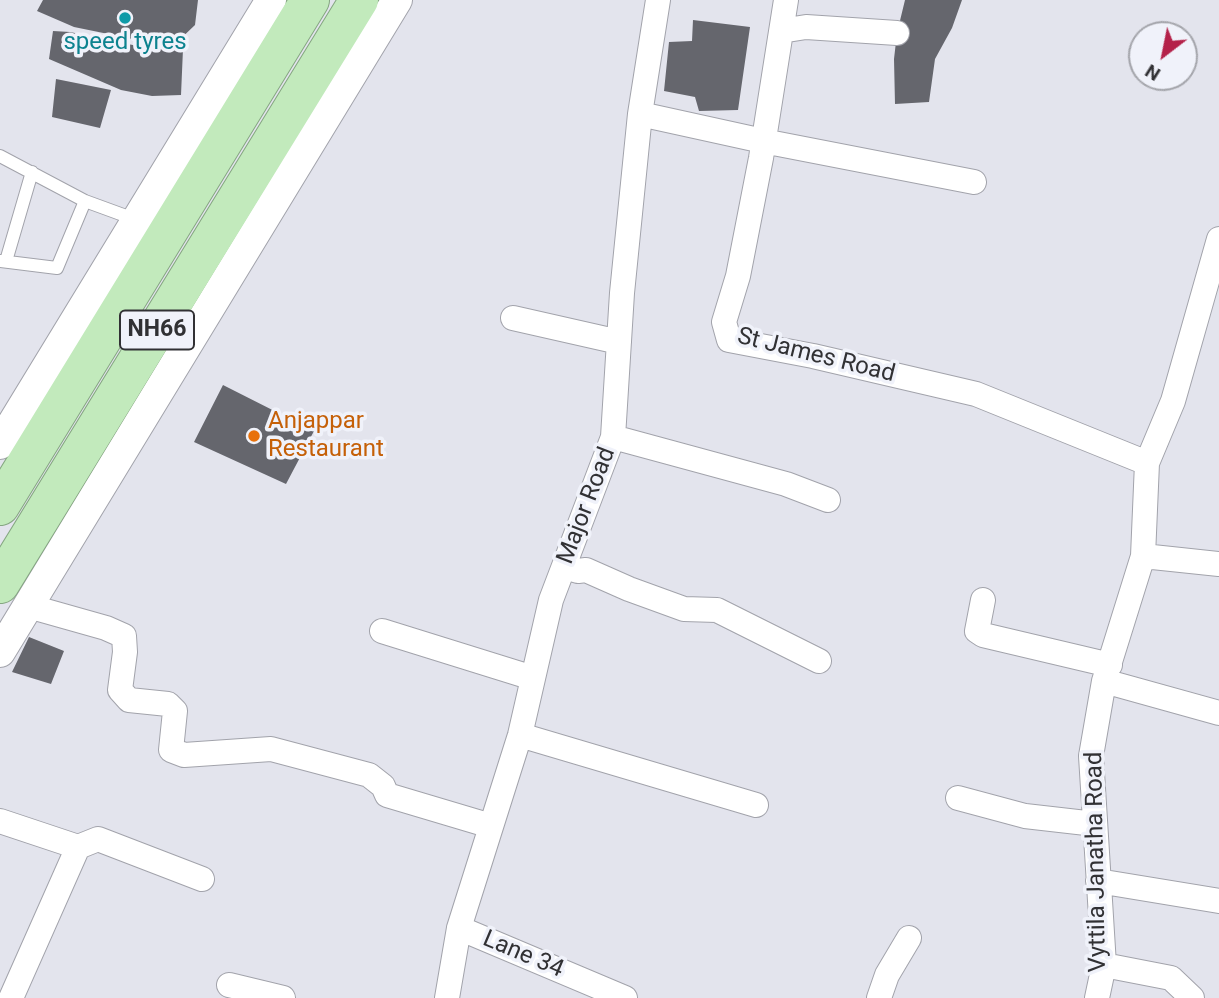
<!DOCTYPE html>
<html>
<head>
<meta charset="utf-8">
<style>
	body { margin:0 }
	#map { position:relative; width:1219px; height:998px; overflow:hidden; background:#e3e4ed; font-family:Roboto,sans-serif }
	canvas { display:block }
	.north { position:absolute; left:1128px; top:21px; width:70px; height:70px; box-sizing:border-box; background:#f0f2fa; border:2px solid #a4a5ab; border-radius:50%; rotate:212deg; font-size:19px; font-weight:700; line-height:28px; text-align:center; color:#313134 }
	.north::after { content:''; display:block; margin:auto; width:24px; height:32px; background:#b4224a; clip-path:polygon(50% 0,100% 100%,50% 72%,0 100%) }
</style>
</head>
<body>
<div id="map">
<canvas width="1219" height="998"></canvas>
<div class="north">N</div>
</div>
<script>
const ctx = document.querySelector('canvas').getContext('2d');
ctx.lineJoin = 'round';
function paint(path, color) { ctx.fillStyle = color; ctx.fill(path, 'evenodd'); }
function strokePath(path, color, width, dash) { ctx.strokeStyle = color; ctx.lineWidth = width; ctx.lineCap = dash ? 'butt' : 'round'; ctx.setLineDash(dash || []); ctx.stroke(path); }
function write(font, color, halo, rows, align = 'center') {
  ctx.font = font + ' Roboto,sans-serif'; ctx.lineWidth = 7; ctx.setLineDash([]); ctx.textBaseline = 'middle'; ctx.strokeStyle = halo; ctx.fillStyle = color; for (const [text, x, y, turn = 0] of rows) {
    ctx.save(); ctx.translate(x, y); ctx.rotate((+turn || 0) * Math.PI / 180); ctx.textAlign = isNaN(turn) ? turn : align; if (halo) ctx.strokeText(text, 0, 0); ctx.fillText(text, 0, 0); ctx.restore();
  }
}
const building = new Path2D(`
	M 43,0 L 198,0 L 195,25 L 172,47 L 74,27 L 37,11 Z
	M 905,0 L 962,0 L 952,28 L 935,59 L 929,102 L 895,104 L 894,59 L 897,33 Z
	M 693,20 L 750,27 L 738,110 L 699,111 L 695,97 L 664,91 L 669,42 L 692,41 Z
	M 53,31 L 70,32 L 152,49 L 183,49 L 181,95 L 152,96 L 121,90 L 49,59 Z
	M 56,79 L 111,90 L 100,128 L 52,117 Z
	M 223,385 L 314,431 L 286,484 L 194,442 Z
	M 29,637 L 64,651 L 51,684 L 12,672 Z`);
const service = new Path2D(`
	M 0,156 L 85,201 L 137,220
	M 0,261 L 57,268 L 85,201
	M 6,261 L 32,172`);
const minor = new Path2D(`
	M 786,0 L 761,158 L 738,276 L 724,322 L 729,340 L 813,356 L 976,394 L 1147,463
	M 781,31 L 806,27 L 897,33
	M 640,114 L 763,141 L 974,182
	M 513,318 L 619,342
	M 613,437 L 786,484 L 828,500
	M 1143,556 L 1219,564
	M 564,567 L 578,571 L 586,570 L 629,589 L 684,609 L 717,610 L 819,661
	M 983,600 L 977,631 L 983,635 L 1110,665
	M 28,606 L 106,628 L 124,636 L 125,652 L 120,690 L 129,700 L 168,704 L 175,711 L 171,750 L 184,755 L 271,749 L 369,775 L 383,786 L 387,795 L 491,826
	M 382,631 L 533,678
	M 1104,681 L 1219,713
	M 520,735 L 756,805
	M 958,798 L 1025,816 L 1095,824
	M 0,821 L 78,847 L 98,839 L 202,879
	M 1098,881 L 1219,901
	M 459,928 L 625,998
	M 1104,965 L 1171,978 L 1192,998
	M 229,985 L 283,998
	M 11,998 L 78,847
	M 447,998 L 459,928 L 520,735 L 551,600 L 613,437 L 622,293 L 640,114 L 658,0
	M 879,998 L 887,975 L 909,938
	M 1097,998 L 1104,965 L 1091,756 L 1104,681 L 1143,556 L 1147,463 L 1173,401 L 1219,239`);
const tertiary = new Path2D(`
	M 0,444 L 271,0
	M 0,652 L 397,0`);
const trunk = new Path2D(`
	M 0,506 L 310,0
	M 0,584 L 359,0`);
const markers = [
	[125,18,7,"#0f9aa8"],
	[254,436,7,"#e8710a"]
];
const shields = [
	[157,330,74]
];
const shieldNames = [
	["NH66",157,330]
];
const cultureNames = [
	["speed tyres",125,43]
];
const streetNames = [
	["St James Road",816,356,14],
	["Major Road",587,506,-69],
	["Vyttila Janatha Road",1097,862,-91],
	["Lane 34",523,955,23]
];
const foodNames = [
	["Anjappar",268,422],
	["Restaurant",268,450]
];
paint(building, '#65666d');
strokePath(service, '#a2a3ab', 14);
strokePath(minor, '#a2a3ab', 26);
strokePath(tertiary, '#a2a3ab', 32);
strokePath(trunk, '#85a681', 40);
strokePath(service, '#fff', 12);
strokePath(minor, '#fff', 24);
strokePath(tertiary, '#fff', 30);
strokePath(trunk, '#c2eabc', 38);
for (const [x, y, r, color] of markers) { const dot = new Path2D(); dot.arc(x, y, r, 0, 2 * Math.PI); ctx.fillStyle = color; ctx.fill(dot); strokePath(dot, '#f0f2fa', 2.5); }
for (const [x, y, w] of shields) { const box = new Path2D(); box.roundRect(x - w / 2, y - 19.5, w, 39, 5); ctx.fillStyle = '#f0f2fa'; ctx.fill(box); strokePath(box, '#313134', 2); }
write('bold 23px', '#313134', null, shieldNames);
write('24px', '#0d838f', '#f0f2fa', cultureNames);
write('24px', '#313134', '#f0f2fa', streetNames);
write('24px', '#c56008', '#f0f2fa', foodNames, 'left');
</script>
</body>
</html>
